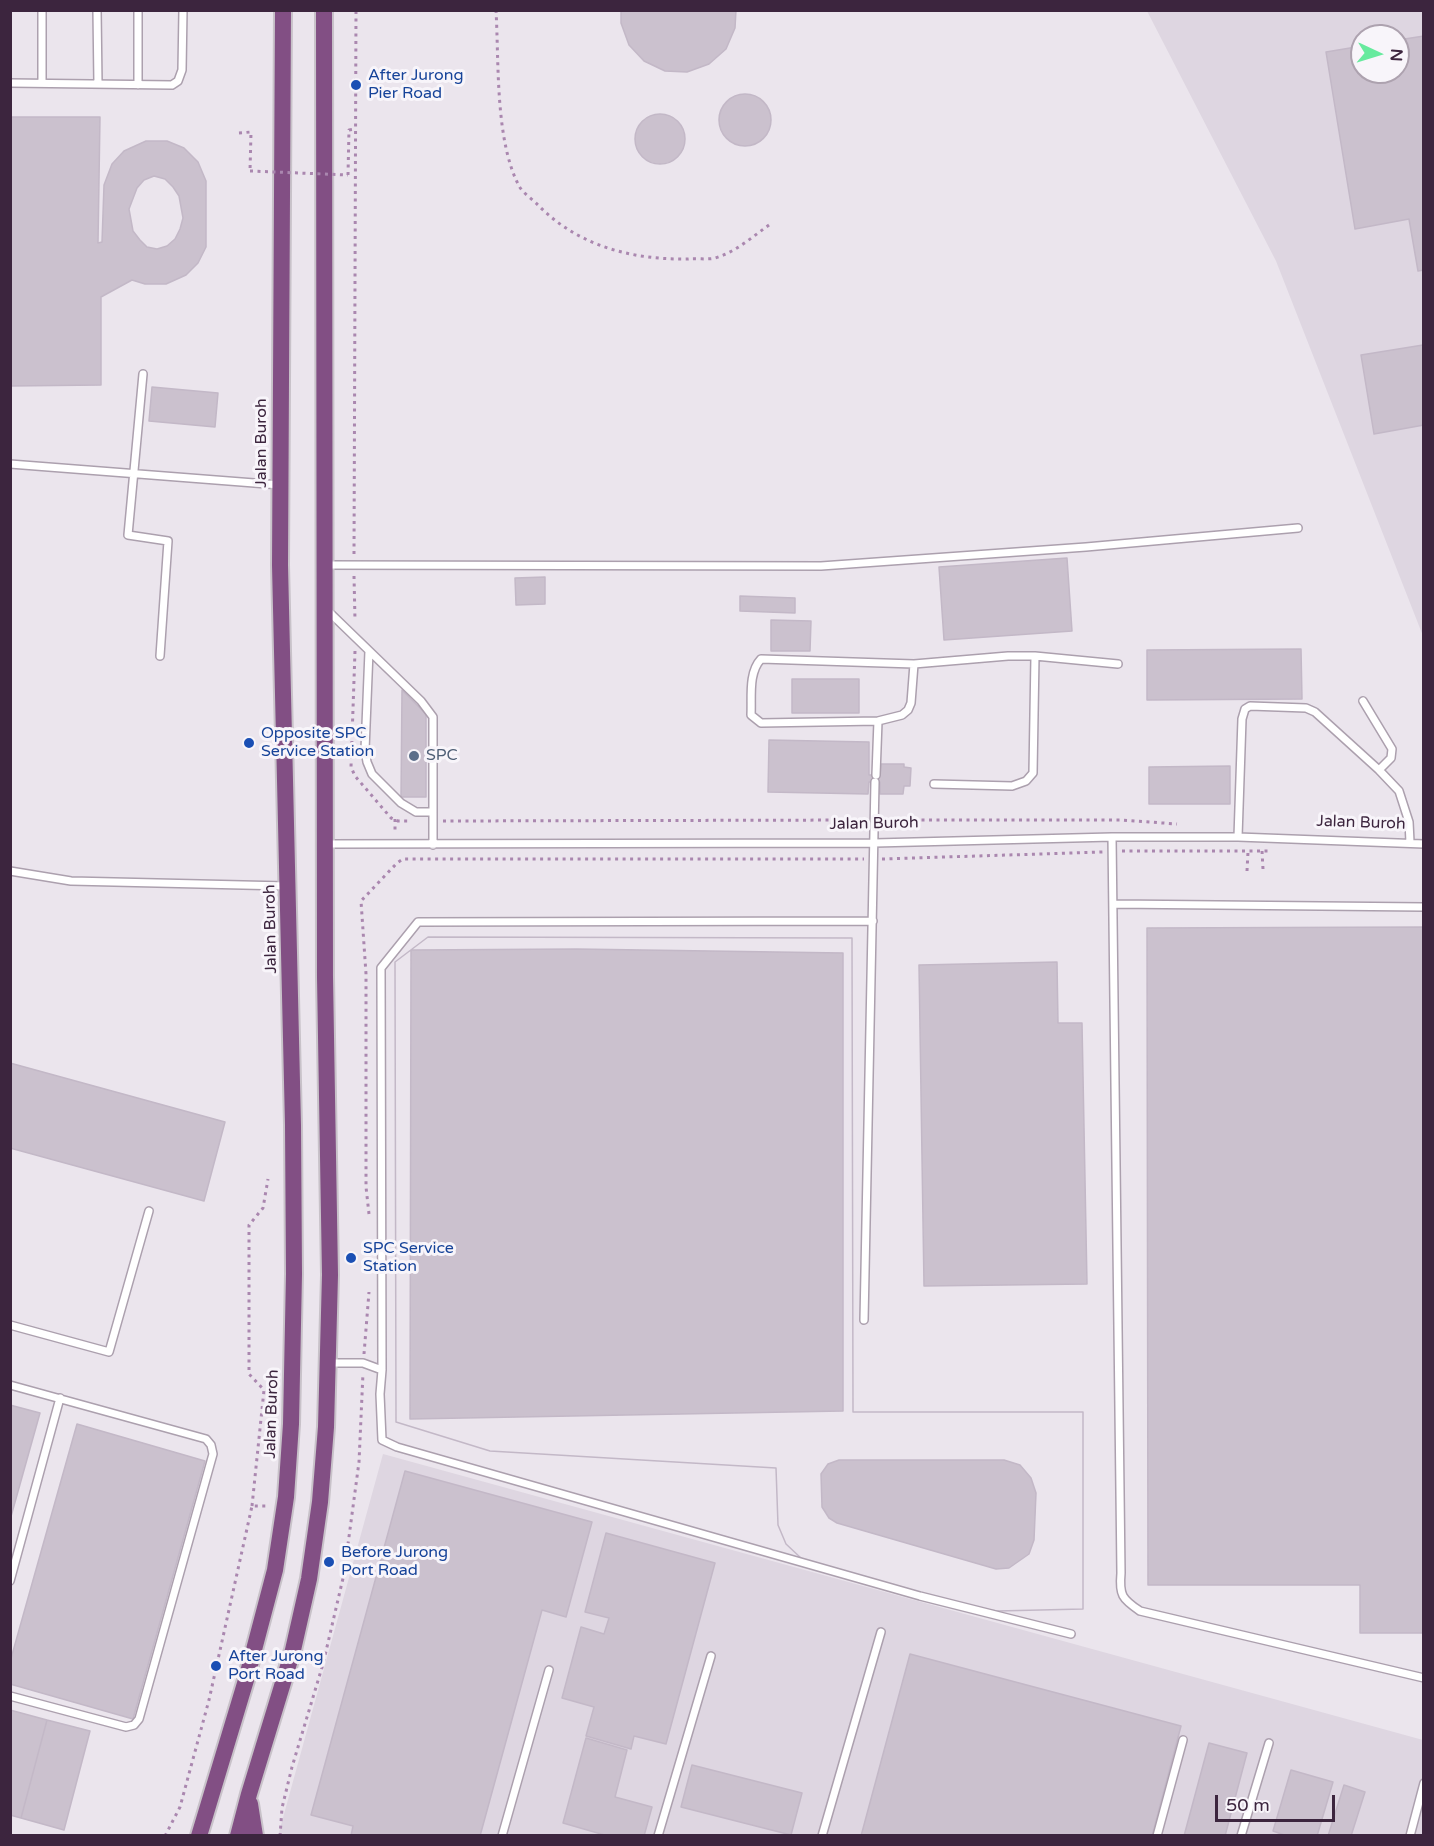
<!DOCTYPE html>
<html>
<head>
<meta charset="utf-8">
<style>
	body { margin:0 }
	#map { position:relative; width:1434px; height:1846px; overflow:hidden; background:#ebe5ed; font-family:"Varela Round",sans-serif }
	canvas { display:block }
	.frame { position:absolute; inset:0; border:12px solid #3c253e; pointer-events:none }
	.north { position:absolute; left:1350px; top:24px; width:60px; height:60px; box-sizing:border-box; background:#f8f5fa; border:2px solid #ada2af; border-radius:50%; rotate:94deg; font-size:16px; font-weight:700; line-height:24px; text-align:center; color:#3c253e }
	.north::after { content:''; display:block; margin:auto; width:21px; height:27px; background:#67ea9e; clip-path:polygon(50% 0,100% 100%,50% 72%,0 100%) }
	.scale { position:absolute; left:1215px; top:1795px; width:120px; height:27px; box-sizing:border-box; border:3px solid #3c253e; border-top:0; padding-left:8px; font-size:18px; line-height:21px; white-space:nowrap; color:#3c253e; -webkit-text-stroke:4px #f8f5fa; paint-order:stroke }
</style>
</head>
<body>
<div id="map">
<canvas width="1434" height="1846"></canvas>
<div class="frame"></div>
<div class="north">N</div>
<div class="scale">50 m</div>
</div>
<script>
const ctx = document.querySelector('canvas').getContext('2d');
ctx.lineJoin = 'round';
function paint(path, color) { ctx.fillStyle = color; ctx.fill(path, 'evenodd'); }
function strokePath(path, color, width, dash) { ctx.strokeStyle = color; ctx.lineWidth = width; ctx.lineCap = dash ? 'butt' : 'round'; ctx.setLineDash(dash || []); ctx.stroke(path); }
function write(font, color, halo, rows, align = 'center') {
  ctx.font = font + ' "Varela Round",sans-serif'; ctx.lineWidth = 6; ctx.setLineDash([]); ctx.textBaseline = 'middle'; ctx.strokeStyle = halo; ctx.fillStyle = color; for (const [text, x, y, turn = 0] of rows) {
    ctx.save(); ctx.translate(x, y); ctx.rotate((+turn || 0) * Math.PI / 180); ctx.textAlign = isNaN(turn) ? turn : align; if (halo) ctx.strokeText(text, 0, 0); ctx.fillText(text, 0, 0); ctx.restore();
  }
}
const built = new Path2D(`
	M 1147,11 L 1423,11 L 1423,636 L 1276,261 ZM 1362,36 L 1398,36 L 1398,72 L 1362,72 Z
	M 383,1454 L 1423,1740 L 1423,1835 L 278,1836 Z`);
const building = new Path2D(`
	M 621,10 L 736,10 L 735,28 L 726,49 L 709,64 L 687,72 L 665,71 L 644,61 L 629,45 L 621,23 Z
	M 1424,36 L 1424,270 L 1418,271 L 1409,219 L 1355,229 L 1326,52 L 1362,46 L 1362,72 L 1398,72 L 1398,40 Z
	M719 120a26 26 0 1 1 52 0a26 26 0 1 1-52 0Z
	M635 139a25 25 0 1 1 50 0a25 25 0 1 1-50 0Z
	M 10,117 L 100,117 L 98,243 L 102,242 L 104,185 L 112,164 L 124,151 L 146,141 L 167,141 L 184,148 L 198,162 L 206,181 L 206,247 L 198,263 L 186,275 L 166,284 L 145,284 L 132,280 L 101,297 L 101,385 L 10,386 ZM 154,176 L 165,179 L 173,187 L 179,196 L 183,218 L 180,229 L 175,239 L 167,246 L 157,249 L 147,247 L 140,240 L 133,231 L 129,209 L 137,188 L 144,180 Z
	M 1423,345 L 1424,425 L 1374,434 L 1361,355 Z
	M 152,387 L 218,393 L 215,427 L 149,421 Z
	M 1067,558 L 1072,631 L 944,640 L 939,567 Z
	M 545,577 L 545,604 L 516,605 L 515,578 Z
	M 740,596 L 795,598 L 795,613 L 740,611 Z
	M 771,620 L 811,621 L 810,651 L 771,651 Z
	M 1301,649 L 1302,699 L 1147,700 L 1147,650 Z
	M 792,679 L 859,679 L 859,713 L 792,713 Z
	M 402,690 L 426,714 L 426,797 L 401,797 Z
	M 769,740 L 869,742 L 869,775 L 880,775 L 881,764 L 904,764 L 904,767 L 911,768 L 910,786 L 904,786 L 903,794 L 880,794 L 880,782 L 869,782 L 868,794 L 768,792 Z
	M 1230,766 L 1230,804 L 1149,804 L 1149,767 Z
	M 1424,927 L 1424,1633 L 1360,1633 L 1360,1585 L 1148,1585 L 1147,928 Z
	M 428,937 L 852,938 L 853,1412 L 1083,1412 L 1083,1609 L 997,1611 L 978,1608 L 823,1567 L 802,1559 L 786,1544 L 778,1525 L 776,1468 L 490,1451 L 396,1422 L 395,962 ZM 839,1460 L 1004,1460 L 1020,1465 L 1031,1478 L 1036,1493 L 1034,1540 L 1029,1554 L 1009,1568 L 996,1569 L 837,1523 L 829,1518 L 822,1507 L 821,1474 L 828,1464 Z
	M 428,937 L 852,938 L 853,1412 L 1083,1412 L 1083,1609 L 997,1611 L 978,1608 L 823,1567 L 802,1559 L 786,1544 L 778,1525 L 776,1468 L 490,1451 L 396,1422 L 395,962 Z
	M 577,949 L 843,953 L 843,1411 L 410,1419 L 411,950 Z
	M 1057,962 L 1058,1023 L 1082,1023 L 1087,1284 L 924,1286 L 919,965 Z
	M 10,1063 L 225,1122 L 204,1201 L 10,1148 Z
	M 10,1405 L 40,1413 L 10,1520 Z
	M 77,1424 L 205,1461 L 133,1719 L 10,1684 L 10,1662 Z
	M 405,1471 L 592,1522 L 566,1617 L 542,1610 L 480,1836 L 351,1836 L 353,1826 L 311,1815 Z
	M 606,1533 L 715,1563 L 666,1744 L 634,1736 L 631,1749 L 586,1736 L 594,1707 L 562,1698 L 581,1627 L 604,1634 L 609,1618 L 585,1612 Z
	M 910,1654 L 1181,1726 L 1152,1836 L 861,1836 Z
	M 10,1710 L 47,1720 L 21,1818 L 10,1815 Z
	M 47,1720 L 90,1731 L 64,1830 L 21,1818 Z
	M 586,1738 L 627,1750 L 615,1797 L 652,1807 L 644,1836 L 608,1836 L 563,1823 Z
	M 1209,1743 L 1247,1753 L 1225,1836 L 1184,1836 Z
	M 692,1765 L 802,1793 L 791,1835 L 681,1807 Z
	M 1291,1770 L 1333,1782 L 1317,1836 L 1287,1836 L 1273,1831 Z
	M 1344,1785 L 1365,1792 L 1351,1836 L 1328,1836 Z`);
const path = new Path2D(`
	M 496,10 C 499,63 495,140 519,186 C 523,193 532,199 538,205 C 578,246 632,260 688,259 C 696,258 707,260 715,258 C 736,252 752,237 769,225
	M 239,133 L 251,132 L 250,171
	M 348,175 L 349,130 L 355,129
	M 354,554 L 356,10
	M 354,576 L 355,620
	M 355,651 L 351,767 L 355,776 L 391,818 L 398,821 L 409,821
	M 395,819 L 395,832
	M 884,820 L 1121,820 L 1177,824
	M 443,821 L 865,820
	M 1122,851 L 1268,851
	M 1262,851 L 1263,869
	M 882,859 L 1103,852
	M 1247,871 L 1248,852
	M 369,1214 L 366,1187 L 366,974 L 361,901 L 397,863 L 403,859 L 864,859
	M 364,1354 L 369,1292
	M 252,1506 L 264,1390 L 249,1374 L 249,1225 L 263,1208 L 268,1179
	M 165,1836 L 180,1807 L 209,1700 L 252,1506 L 268,1506
	M 280,1836 L 282,1808 L 292,1767 L 323,1664 L 344,1574 L 359,1462 L 363,1373`);
const service = new Path2D(`
	M 97,10 L 98,84
	M 10,83 L 172,85 L 178,81 L 182,70 L 183,10
	M 42,83 L 42,10
	M 138,85 L 138,10
	M 143,374 L 128,535 L 168,541 L 160,656
	M 10,464 L 280,485
	M 324,565 L 821,566 L 1086,547 L 1298,528
	M 326,609 L 421,701 L 433,717 L 433,845
	M 369,651 L 365,750 L 367,762 L 372,774 L 401,803 L 416,812 L 433,812
	M 914,664 L 911,703 L 908,710 L 902,715 L 878,721 L 761,723 L 751,715 C 752,697 748,673 761,659 L 914,664 L 1008,656 L 1035,656 L 1118,664
	M 1363,701 L 1392,749 L 1391,758 L 1379,770
	M 876,775 L 878,721
	M 934,784 L 1012,786 L 1026,781 L 1033,773 L 1035,656
	M 1112,837 L 1121,1573 C 1119,1595 1122,1599 1140,1611 L 1424,1678
	M 1238,837 L 1242,719 L 1245,709 L 1250,706 L 1306,708 L 1315,712 L 1379,770 L 1399,791 L 1409,822 L 1410,842
	M 326,844 L 875,843 L 1112,837 L 1238,837 L 1424,844
	M 10,871 L 71,881 L 286,886
	M 1113,904 L 1424,907
	M 873,921 L 418,922 L 381,968 L 382,1370 L 380,1394 L 382,1440 L 397,1447 L 920,1596 L 1071,1634
	M 864,1320 L 875,782
	M 10,1325 L 109,1352 L 149,1211
	M 328,1363 L 363,1363 L 382,1370
	M 10,1385 L 206,1439 L 211,1445 L 213,1454 L 139,1719 L 134,1725 L 126,1727 L 10,1696
	M 10,1581 L 60,1398
	M 502,1836 L 549,1670
	M 658,1836 L 711,1656
	M 822,1836 L 881,1632
	M 1157,1836 L 1183,1740
	M 1241,1836 L 1269,1743
	M 1410,1836 L 1424,1783`);
const trunk = new Path2D(`
	M 250,1804 L 255,1836
	M 199,1836 L 246,1680 L 275,1570 L 286,1497 L 291,1424 L 294,1274 L 293,1125 L 280,565 L 283,10
	M 238,1836 L 249,1794 L 293,1650 L 309,1579 L 320,1502 L 326,1427 L 330,1275 L 325,977 L 324,10`);
const pathBridge = new Path2D(`
	M 250,171 L 348,175`);
const markers = [
	[356,85,6,"#1a4fb4"],
	[249,743,6,"#1a4fb4"],
	[414,756,6,"#5c6f8a"],
	[351,1258,6,"#1a4fb4"],
	[329,1562,6,"#1a4fb4"],
	[216,1666,6,"#1a4fb4"]
];
const transitNames = [
	["After Jurong",368,76],
	["Pier Road",368,94],
	["Opposite SPC",261,734],
	["Service Station",261,752],
	["SPC Service",363,1249],
	["Station",363,1267],
	["Before Jurong",341,1553],
	["Port Road",341,1571],
	["After Jurong",228,1657],
	["Port Road",228,1675]
];
const streetNames = [
	["Jalan Buroh",262,443,-90],
	["Jalan Buroh",1361,823,2],
	["Jalan Buroh",874,824,-1],
	["Jalan Buroh",271,929,-91],
	["Jalan Buroh",272,1414,-88]
];
const serviceNames = [
	["SPC",426,756]
];
paint(built, '#ded6e1');
paint(building, '#cbc1ce');
strokePath(building, '#c3b8c7', 1.5);
strokePath(service, '#aca0ae', 10);
strokePath(trunk, '#c8c2c9', 20);
strokePath(path, '#aa87af', 3, [3, 4.5]);
strokePath(service, '#fff', 7);
strokePath(trunk, '#824f84', 16);
strokePath(pathBridge, '#aa87af', 3, [3, 4.5]);
for (const [x, y, r, color] of markers) { const dot = new Path2D(); dot.arc(x, y, r, 0, 2 * Math.PI); ctx.fillStyle = color; ctx.fill(dot); strokePath(dot, '#f8f5fa', 2); }
write('16px', '#164399', '#f8f5fa', transitNames, 'left');
write('16px', '#3c253e', '#f8f5fa', streetNames);
write('16px', '#4e5e75', '#f8f5fa', serviceNames, 'left');
</script>
</body>
</html>
